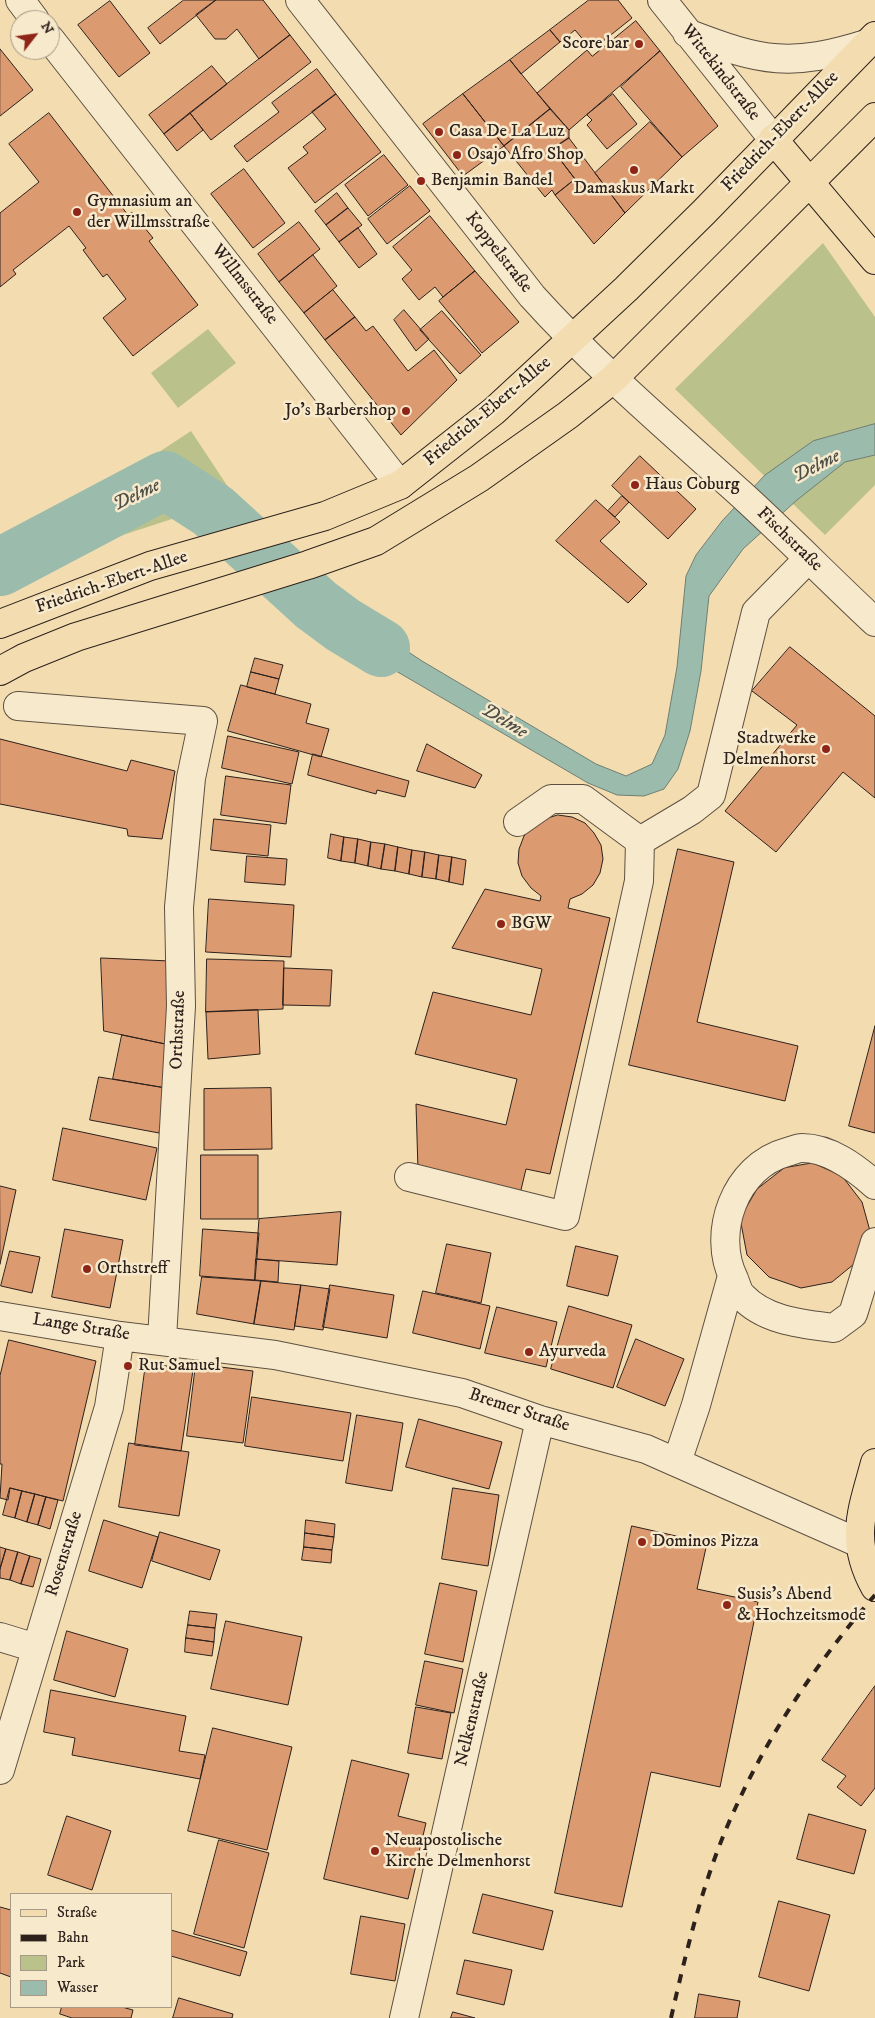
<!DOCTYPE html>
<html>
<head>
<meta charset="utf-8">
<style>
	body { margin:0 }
	#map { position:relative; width:875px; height:2018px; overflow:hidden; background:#f3ddb0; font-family:"IM FELL DW Pica",serif }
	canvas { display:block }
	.legend { position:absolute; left:10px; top:1893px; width:162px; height:115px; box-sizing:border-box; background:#f7e9cc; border:1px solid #a69986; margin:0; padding:6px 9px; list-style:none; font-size:15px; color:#2d211c }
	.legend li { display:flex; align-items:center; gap:10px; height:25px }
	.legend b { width:25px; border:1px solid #a69986 }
	.north { position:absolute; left:10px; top:10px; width:50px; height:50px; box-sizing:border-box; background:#f7e9cc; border:1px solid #a69986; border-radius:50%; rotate:60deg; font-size:14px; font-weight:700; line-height:20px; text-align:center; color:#2d211c }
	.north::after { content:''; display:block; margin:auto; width:18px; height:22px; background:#8f2418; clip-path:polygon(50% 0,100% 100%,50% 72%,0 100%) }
</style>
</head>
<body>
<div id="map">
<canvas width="875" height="2018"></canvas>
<ul class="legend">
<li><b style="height:6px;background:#f3ddb0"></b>Straße</li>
<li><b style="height:6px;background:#2d211c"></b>Bahn</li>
<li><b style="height:14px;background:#bac18b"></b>Park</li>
<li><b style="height:14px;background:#9bbcac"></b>Wasser</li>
</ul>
<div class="north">N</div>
</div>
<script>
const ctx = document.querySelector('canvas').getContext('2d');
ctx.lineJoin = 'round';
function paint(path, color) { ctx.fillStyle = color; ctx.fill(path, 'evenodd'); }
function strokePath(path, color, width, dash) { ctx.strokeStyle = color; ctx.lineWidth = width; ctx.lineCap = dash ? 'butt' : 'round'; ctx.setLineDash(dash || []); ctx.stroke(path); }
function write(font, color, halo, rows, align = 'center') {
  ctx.font = font + ' "IM FELL DW Pica",serif'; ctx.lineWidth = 5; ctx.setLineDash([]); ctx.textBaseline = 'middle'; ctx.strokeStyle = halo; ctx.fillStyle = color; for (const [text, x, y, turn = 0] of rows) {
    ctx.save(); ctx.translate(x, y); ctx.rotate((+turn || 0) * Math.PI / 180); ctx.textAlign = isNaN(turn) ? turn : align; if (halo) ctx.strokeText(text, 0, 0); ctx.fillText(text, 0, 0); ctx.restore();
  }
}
const green = new Path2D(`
	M 823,243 L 875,317 L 875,485 L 825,535 L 675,389 Z
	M 208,329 L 236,363 L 178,408 L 151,373 Z
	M 191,431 L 238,502 L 175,518 L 77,550 L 0,589 L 0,552 L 118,479 Z`);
const water = new Path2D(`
	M 875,424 L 875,455 L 845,462 L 797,500 L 743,549 L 709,596 L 701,671 L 690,731 L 678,769 L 664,789 L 644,796 L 617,795 L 588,783 L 312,622 L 296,611 L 332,598 L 348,612 L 422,661 L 596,764 L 626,776 L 652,764 L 665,735 L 677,667 L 686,576 L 696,555 L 722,521 L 765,475 L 813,441 Z`);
const river = new Path2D(`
	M 0,567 L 165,480 L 213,511 L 316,605 L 343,625 L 381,648`);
const building = new Path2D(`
	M 184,0 L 216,0 L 160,44 L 148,28 Z
	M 216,0 L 263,0 L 290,35 L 259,59 L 237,29 L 226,39 L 215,39 L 196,15 Z
	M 589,0 L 618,0 L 632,18 L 592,50 L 575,30 L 560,42 L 550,30 Z
	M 110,1 L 150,53 L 119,77 L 78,25 Z
	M 636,21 L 660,51 L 569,130 L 537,93 L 587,50 L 592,56 Z
	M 550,30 L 560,42 L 521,74 L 510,60 Z
	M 290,35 L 311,62 L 211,140 L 190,113 Z
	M 0,49 L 33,90 L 0,116 Z
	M 660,51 L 718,126 L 682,157 L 621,87 Z
	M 510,60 L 550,109 L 504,146 L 463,94 Z
	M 212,66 L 227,84 L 164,134 L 149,115 Z
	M 317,69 L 336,94 L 247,162 L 234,146 L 279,112 L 272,103 Z
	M 336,94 L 381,152 L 315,203 L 288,168 L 308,153 L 303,147 L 326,129 L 312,112 Z
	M 463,94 L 504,146 L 463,176 L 423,124 Z
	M 613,94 L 637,124 L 607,149 L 587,125 L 592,120 L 587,115 Z
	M 550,109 L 569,130 L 569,138 L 552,149 L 575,179 L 555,195 L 552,190 L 545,197 L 504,146 Z
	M 49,113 L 128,215 L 132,212 L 153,238 L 149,241 L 198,305 L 133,356 L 103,318 L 126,299 L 107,274 L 103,277 L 83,250 L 86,248 L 69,226 L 13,270 L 16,274 L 0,287 L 0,213 L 39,182 L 9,144 Z
	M 190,113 L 203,130 L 177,151 L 164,134 Z
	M 650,122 L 682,157 L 625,213 L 595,173 Z
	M 569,138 L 625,213 L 594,244 L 555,195 L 575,179 L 552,149 Z
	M 384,155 L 408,185 L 368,216 L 345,185 Z
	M 244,169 L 285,223 L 253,248 L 211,194 Z
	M 410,186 L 430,211 L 387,244 L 368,219 Z
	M 337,193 L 348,208 L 326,225 L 315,211 Z
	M 348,208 L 362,225 L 339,242 L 326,225 Z
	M 430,216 L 475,271 L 443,297 L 435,287 L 419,300 L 402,279 L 412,270 L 393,247 Z
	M 299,222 L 320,249 L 279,282 L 258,254 Z
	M 358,228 L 377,254 L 359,268 L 339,242 Z
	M 313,255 L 337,286 L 304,313 L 279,282 Z
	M 475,271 L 519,322 L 482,353 L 439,301 Z
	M 333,290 L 355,317 L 325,340 L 304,313 Z
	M 404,310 L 429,339 L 416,351 L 394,320 Z
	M 442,311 L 481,355 L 460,374 L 420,330 Z
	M 355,317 L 366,331 L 373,326 L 408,371 L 434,350 L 457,380 L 401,435 L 325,340 Z
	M 640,456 L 696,509 L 668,539 L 612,486 Z
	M 622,496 L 629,502 L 615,517 L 608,511 Z
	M 596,500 L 620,522 L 600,541 L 647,584 L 628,603 L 556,541 Z
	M 790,647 L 875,716 L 875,798 L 843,772 L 776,852 L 725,811 L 797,725 L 752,691 Z
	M 255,658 L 283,665 L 279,679 L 251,672 Z
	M 251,672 L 279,679 L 275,694 L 247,687 Z
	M 241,685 L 311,704 L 306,723 L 329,729 L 321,757 L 228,731 Z
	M 228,736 L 299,752 L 292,784 L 222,768 Z
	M 0,739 L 127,771 L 131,760 L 175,771 L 162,839 L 128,836 L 127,829 L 0,804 Z
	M 427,744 L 482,775 L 475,788 L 417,771 Z
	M 313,754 L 409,781 L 405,797 L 377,790 L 376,794 L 308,775 Z
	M 226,776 L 291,785 L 286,824 L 221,815 Z
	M 558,815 L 572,817 L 585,823 L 594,833 L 601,845 L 603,859 L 600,873 L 593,885 L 582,894 L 570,899 L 568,908 L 610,918 L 550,1174 L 526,1169 L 520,1194 L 418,1170 L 416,1104 L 506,1125 L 517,1079 L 415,1054 L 433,992 L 531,1015 L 542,969 L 452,948 L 485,889 L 540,901 L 541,896 L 531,888 L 522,876 L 518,863 L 519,849 L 524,836 L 533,825 L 545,819 Z
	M 214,819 L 271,825 L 268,856 L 211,850 Z
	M 331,834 L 344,837 L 341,861 L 328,858 Z
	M 344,837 L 358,839 L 355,863 L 341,861 Z
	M 358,839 L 371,842 L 368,866 L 355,863 Z
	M 371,842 L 385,844 L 381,869 L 368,866 Z
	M 385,844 L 398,847 L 395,871 L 381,869 Z
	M 398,847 L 412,850 L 409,874 L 395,871 Z
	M 678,849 L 734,862 L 697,1022 L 798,1046 L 785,1101 L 629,1065 Z
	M 412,850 L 425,852 L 422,877 L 409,874 Z
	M 425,852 L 439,855 L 436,879 L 422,877 Z
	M 439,855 L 452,857 L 449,882 L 436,879 Z
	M 247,856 L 287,859 L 285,885 L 245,882 Z
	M 452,857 L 466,860 L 463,885 L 449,882 Z
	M 209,899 L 294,905 L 291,957 L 206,952 Z
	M 101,958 L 170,961 L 170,1045 L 104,1031 Z
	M 207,959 L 284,961 L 283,1009 L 206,1012 Z
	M 284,968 L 332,970 L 330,1006 L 283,1005 Z
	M 258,1010 L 260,1054 L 208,1059 L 206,1012 Z
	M 875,1026 L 875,1133 L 849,1126 Z
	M 122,1035 L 170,1045 L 166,1088 L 113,1079 Z
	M 99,1077 L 166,1088 L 159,1133 L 90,1120 Z
	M 271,1088 L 272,1149 L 204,1150 L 204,1089 Z
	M 63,1128 L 157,1148 L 146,1200 L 53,1180 Z
	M 201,1155 L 258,1155 L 258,1219 L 201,1219 Z
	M 813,1163 L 842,1176 L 862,1202 L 870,1231 L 854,1264 L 832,1282 L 801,1288 L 769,1277 L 747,1255 L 740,1218 L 757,1189 L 784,1168 Z
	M 0,1186 L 16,1190 L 0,1264 Z
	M 341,1212 L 337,1265 L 256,1259 L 259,1219 Z
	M 65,1229 L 123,1240 L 110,1308 L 52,1297 Z
	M 203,1229 L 259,1233 L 255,1280 L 200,1276 Z
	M 447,1244 L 491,1253 L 481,1303 L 436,1293 Z
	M 576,1246 L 618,1256 L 608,1296 L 567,1286 Z
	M 10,1251 L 40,1257 L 32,1293 L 1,1286 Z
	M 256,1259 L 279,1261 L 278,1282 L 255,1280 Z
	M 202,1277 L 261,1281 L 254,1324 L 197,1314 Z
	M 261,1281 L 301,1285 L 294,1330 L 254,1324 Z
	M 301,1285 L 330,1289 L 323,1330 L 295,1326 Z
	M 330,1285 L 394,1295 L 387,1338 L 323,1327 Z
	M 423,1291 L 490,1306 L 480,1349 L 413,1333 Z
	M 569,1306 L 632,1325 L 613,1388 L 551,1369 Z
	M 497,1307 L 557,1322 L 546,1367 L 485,1353 Z
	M 636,1339 L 684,1359 L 665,1406 L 617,1387 Z
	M 9,1340 L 96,1361 L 63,1501 L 10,1488 L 8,1500 L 0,1498 L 2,1464 L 0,1464 L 0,1376 Z
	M 146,1363 L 193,1370 L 181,1451 L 135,1445 Z
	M 196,1364 L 253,1371 L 243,1443 L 187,1436 Z
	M 252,1397 L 351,1413 L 343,1461 L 245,1446 Z
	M 357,1415 L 403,1423 L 392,1491 L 346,1483 Z
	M 419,1419 L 502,1442 L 489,1489 L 406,1467 Z
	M 129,1443 L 189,1452 L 179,1516 L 119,1507 Z
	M 10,1488 L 22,1491 L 15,1518 L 3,1515 Z
	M 453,1488 L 499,1495 L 488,1566 L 442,1559 Z
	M 22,1491 L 35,1494 L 27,1522 L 15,1518 Z
	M 35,1494 L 46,1497 L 38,1525 L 27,1522 Z
	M 46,1497 L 58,1500 L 50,1529 L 38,1525 Z
	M 104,1520 L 158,1537 L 142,1588 L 89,1571 Z
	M 306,1520 L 335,1524 L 334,1537 L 305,1533 Z
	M 632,1526 L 707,1543 L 697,1589 L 758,1602 L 720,1787 L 651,1772 L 622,1907 L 555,1893 Z
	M 160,1532 L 220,1550 L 210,1580 L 152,1561 Z
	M 305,1533 L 334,1537 L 332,1550 L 304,1547 Z
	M 0,1547 L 6,1549 L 0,1569 Z
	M 304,1547 L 332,1550 L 331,1563 L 302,1560 Z
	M 6,1549 L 18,1552 L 10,1580 L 0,1578 L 0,1569 Z
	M 18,1552 L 30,1556 L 21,1584 L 10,1580 Z
	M 30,1556 L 41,1559 L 33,1587 L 21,1584 Z
	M 440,1583 L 477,1591 L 463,1662 L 425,1654 Z
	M 190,1611 L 217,1614 L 215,1628 L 188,1625 Z
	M 226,1621 L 302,1637 L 288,1705 L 211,1689 Z
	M 188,1625 L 215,1628 L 214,1642 L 186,1638 Z
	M 67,1631 L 128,1649 L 115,1697 L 54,1680 Z
	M 186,1638 L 214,1642 L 212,1656 L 185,1652 Z
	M 425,1661 L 463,1669 L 454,1713 L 416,1705 Z
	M 875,1686 L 875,1788 L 861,1806 L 837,1787 L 846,1776 L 822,1760 Z
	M 51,1690 L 186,1716 L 179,1751 L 205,1755 L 200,1779 L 72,1755 L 75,1738 L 44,1732 Z
	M 416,1707 L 451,1713 L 442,1759 L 408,1753 Z
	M 213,1728 L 292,1747 L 267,1850 L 188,1831 Z
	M 352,1760 L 409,1774 L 398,1816 L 426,1823 L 408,1899 L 324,1879 Z
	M 809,1814 L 866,1830 L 854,1874 L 797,1859 Z
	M 67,1816 L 111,1831 L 92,1890 L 48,1875 Z
	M 219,1840 L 269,1853 L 244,1948 L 194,1934 Z
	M 483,1894 L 553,1911 L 543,1950 L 473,1933 Z
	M 779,1901 L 830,1915 L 809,1991 L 759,1977 Z
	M 0,1907 L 11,1910 L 11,1977 L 0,1973 Z
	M 361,1916 L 405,1924 L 395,1981 L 351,1974 Z
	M 171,1930 L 247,1952 L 240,1976 L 171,1956 Z
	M 465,1960 L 512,1970 L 504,2005 L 457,1994 Z
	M 699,1994 L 740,2001 L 737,2018 L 695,2018 Z
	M 179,1998 L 233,2014 L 232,2018 L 173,2018 Z
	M 62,2007 L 122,2007 L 133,2010 L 131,2018 L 72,2018 L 60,2014 Z
	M 453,2012 L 475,2018 L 451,2018 Z`);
const minor = new Path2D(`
	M 20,0 L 35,20
	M 300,0 L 532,296 C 596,367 669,429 741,494 C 786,535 830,580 875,622
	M 662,0 L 773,139
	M 687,33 C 762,62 791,68 869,43
	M 50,39 L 400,485
	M 18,706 L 203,721 L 191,778 L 179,907 L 181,1006 L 162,1339
	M 518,822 L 551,799 L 583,799 L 640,841
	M 640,841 L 692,810 L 711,795 L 756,612 L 808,559
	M 409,1177 L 565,1216 L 639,881 L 640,841
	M 875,1185 C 856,1168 830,1148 802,1148 C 797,1148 792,1151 787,1152 C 735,1166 711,1233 734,1279 C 736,1284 738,1292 742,1296 C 765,1321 803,1324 834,1328 L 853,1314 L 875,1242
	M 0,1316 L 120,1336 L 275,1355 L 462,1393 L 540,1420 L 646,1449 L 859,1543
	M 677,1462 L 696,1405 L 732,1276
	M 0,1637 L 36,1648
	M 0,1770 L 109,1407 L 120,1336
	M 404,2018 L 540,1420`);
const major = new Path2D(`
	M 773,139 L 875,260
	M 0,624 L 150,566 L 325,516 L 400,485 L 494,411 L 626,289 L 704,212 L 875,36
	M 0,671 L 24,658 L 76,637 L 308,565 L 376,541 L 479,478 L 568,415 L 613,379 L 875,117
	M 875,1463 C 862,1511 849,1540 875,1587`);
const rail = new Path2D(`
	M 671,2018 C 687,1948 704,1876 734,1811 C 770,1731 818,1661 875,1595`);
const markers = [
	[639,44,5,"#8f2418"],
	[439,132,5,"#8f2418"],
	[457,155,5,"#8f2418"],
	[634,170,5,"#8f2418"],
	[421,181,5,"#8f2418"],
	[77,212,5,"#8f2418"],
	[406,411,5,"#8f2418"],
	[635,485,5,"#8f2418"],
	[826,749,5,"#8f2418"],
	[501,924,5,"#8f2418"],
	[87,1269,5,"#8f2418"],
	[529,1352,5,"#8f2418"],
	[128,1366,5,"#8f2418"],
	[642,1542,5,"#8f2418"],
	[727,1605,5,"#8f2418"],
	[375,1851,5,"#8f2418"]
];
const poiNames = [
	["Score bar",629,44,"right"],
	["Casa De La Luz",449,132],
	["Osajo Afro Shop",467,155],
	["Benjamin Bandel",431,181],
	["Damaskus Markt",634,189,"center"],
	["Gymnasium an",87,202],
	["der Willmsstraße",87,223],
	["Jo's Barbershop",396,411,"right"],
	["Haus Coburg",645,485],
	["Stadtwerke",816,739,"right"],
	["Delmenhorst",816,760,"right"],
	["BGW",511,924],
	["Orthstreff",97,1269],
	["Ayurveda",539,1352],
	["Rut Samuel",138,1366],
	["Dominos Pizza",652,1542],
	["Susis's Abend",737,1595],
	["& Hochzeitsmode",737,1616],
	["Neuapostolische",385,1841],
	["Kirche Delmenhorst",385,1862]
];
const streetNames = [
	["Wittekindstraße",720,73,52],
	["Friedrich-Ebert-Allee",781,132,-46],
	["Koppelstraße",498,253,52],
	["Willmsstraße",244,285,52],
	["Friedrich-Ebert-Allee",488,412,-40],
	["Fischstraße",789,540,44],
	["Friedrich-Ebert-Allee",112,583,-19],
	["Orthstraße",179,1030,-88],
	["Lange Straße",81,1328,9],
	["Bremer Straße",519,1411,18],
	["Rosenstraße",65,1554,-73],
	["Nelkenstraße",473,1719,-77]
];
const waterNames = [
	["Delme",817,467,-27],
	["Delme",137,496,-26],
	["Delme",504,722,31]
];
paint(green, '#bac18b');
paint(water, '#9bbcac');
strokePath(water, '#6f7e72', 1);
strokePath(river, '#9bbcac', 58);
paint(building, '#dc9a71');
strokePath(building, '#2d211c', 1);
strokePath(minor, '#5e5041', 30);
strokePath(major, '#2d211c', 30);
strokePath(minor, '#f7e9cc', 28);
strokePath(major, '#f3ddb0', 28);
strokePath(rail, '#2d211c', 4, [9, 9]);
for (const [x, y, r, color] of markers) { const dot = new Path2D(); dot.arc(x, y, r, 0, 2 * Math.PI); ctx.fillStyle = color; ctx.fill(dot); strokePath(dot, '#f7e9cc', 2); }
write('18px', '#2d211c', '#f7e9cc', poiNames, 'left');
write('18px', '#2d211c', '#f7e9cc', streetNames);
write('italic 19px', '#4e5047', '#f7e9cc', waterNames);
</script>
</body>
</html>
